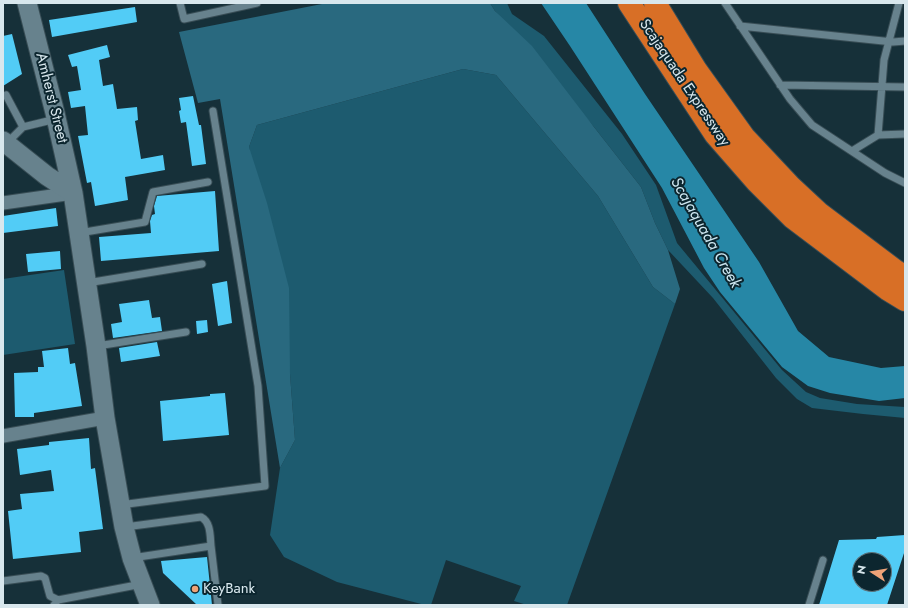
<!DOCTYPE html>
<html>
<head>
<meta charset="utf-8">
<style>
	body { margin:0 }
	#map { position:relative; width:908px; height:608px; overflow:hidden; background:#163039; font-family:Jost,sans-serif }
	canvas { display:block }
	.frame { position:absolute; inset:0; border:4px solid #d8e7ed; pointer-events:none }
	.north { position:absolute; left:852px; top:552px; width:40px; height:40px; box-sizing:border-box; background:#0c262f; border:1px solid #5e737b; border-radius:50%; rotate:282deg; font-size:11px; font-weight:700; line-height:16px; text-align:center; color:#d8e7ed }
	.north::after { content:''; display:block; margin:auto; width:14px; height:18px; background:#efa377; clip-path:polygon(50% 0,100% 100%,50% 72%,0 100%) }
</style>
</head>
<body>
<div id="map">
<canvas width="908" height="608"></canvas>
<div class="frame"></div>
<div class="north">N</div>
</div>
<script>
const ctx = document.querySelector('canvas').getContext('2d');
ctx.lineJoin = 'round';
function paint(path, color) { ctx.fillStyle = color; ctx.fill(path, 'evenodd'); }
function strokePath(path, color, width, dash) { ctx.strokeStyle = color; ctx.lineWidth = width; ctx.lineCap = dash ? 'butt' : 'round'; ctx.setLineDash(dash || []); ctx.stroke(path); }
function write(font, color, halo, rows, align = 'center') {
  ctx.font = font + ' Jost,sans-serif'; ctx.lineWidth = 4; ctx.setLineDash([]); ctx.textBaseline = 'middle'; ctx.strokeStyle = halo; ctx.fillStyle = color; for (const [text, x, y, turn = 0] of rows) {
    ctx.save(); ctx.translate(x, y); ctx.rotate((+turn || 0) * Math.PI / 180); ctx.textAlign = isNaN(turn) ? turn : align; if (halo) ctx.strokeText(text, 0, 0); ctx.fillText(text, 0, 0); ctx.restore();
  }
}
const green = new Path2D(`
	M 490,3 L 507,3 L 512,14 L 544,36 L 622,134 L 656,185 L 677,243 L 782,370 L 806,392 L 820,398 L 857,404 L 905,407 L 905,418 L 863,414 L 812,408 L 797,399 L 776,378 L 713,298 L 668,250 L 655,223 L 641,187 L 594,127 L 495,11 Z
	M 463,69 L 496,75 L 598,196 L 653,287 L 675,304 L 567,605 L 527,605 L 514,601 L 521,586 L 446,560 L 431,605 L 425,605 L 337,582 L 284,557 L 270,535 L 280,468 L 295,440 L 290,374 L 249,147 L 257,125 Z
	M 64,270 L 75,344 L 3,355 L 3,279 Z`);
const forest = new Path2D(`
	M 327,3 L 490,3 L 495,11 L 532,46 L 594,127 L 641,187 L 655,223 L 668,250 L 680,289 L 675,304 L 653,287 L 598,196 L 496,75 L 463,69 L 257,125 L 249,147 L 267,203 L 289,288 L 290,374 L 295,440 L 280,468 L 220,99 L 198,103 L 179,32 Z`);
const water = new Path2D(`
	M 541,3 L 586,3 L 645,94 L 759,262 L 798,331 L 829,357 L 881,368 L 905,366 L 905,398 L 879,401 L 830,393 L 808,386 L 782,367 L 720,292 L 704,268 L 662,188 L 570,46 Z`);
const building = new Path2D(`
	M 135,7 L 137,22 L 52,37 L 49,20 Z
	M 12,34 L 22,74 L 3,86 L 3,36 Z
	M 107,45 L 110,57 L 99,60 L 103,86 L 113,84 L 117,109 L 137,107 L 138,120 L 135,121 L 141,159 L 163,155 L 165,170 L 125,177 L 128,200 L 95,206 L 91,182 L 87,183 L 78,136 L 88,135 L 85,106 L 71,108 L 68,92 L 81,90 L 77,66 L 72,67 L 68,55 Z
	M 193,96 L 199,125 L 201,125 L 206,164 L 192,166 L 186,122 L 181,123 L 179,111 L 181,110 L 179,98 Z
	M 215,191 L 219,251 L 101,261 L 99,237 L 151,233 L 150,221 L 152,215 L 155,214 L 154,206 L 157,196 Z
	M 56,208 L 58,226 L 3,233 L 3,216 Z
	M 60,251 L 61,269 L 28,272 L 26,254 Z
	M 227,281 L 232,323 L 218,326 L 212,284 Z
	M 149,300 L 152,318 L 160,317 L 162,331 L 113,338 L 111,324 L 122,322 L 119,304 Z
	M 207,320 L 208,332 L 197,334 L 196,321 Z
	M 157,342 L 160,356 L 121,362 L 119,348 Z
	M 68,348 L 70,364 L 75,363 L 82,406 L 34,413 L 34,417 L 15,417 L 14,373 L 38,372 L 38,367 L 44,367 L 42,351 Z
	M 225,393 L 229,435 L 163,441 L 160,401 L 210,396 L 210,394 Z
	M 89,438 L 91,469 L 95,468 L 103,529 L 79,532 L 81,552 L 13,559 L 8,511 L 22,509 L 20,494 L 54,491 L 51,470 L 20,475 L 17,449 L 49,445 L 49,442 Z
	M 905,535 L 905,550 L 887,605 L 819,605 L 839,540 L 876,539 L 877,537 ZM 860,560 L 884,560 L 884,584 L 860,584 Z
	M 207,557 L 212,605 L 197,605 L 163,573 L 161,561 Z`);
const lane = new Path2D(`
	M 180,3 L 184,19 L 257,3
	M 725,3 L 790,99 L 812,125 L 885,173 L 905,183
	M 740,26 L 893,42 L 905,41
	M 780,85 L 905,87
	M 6,95 L 23,127
	M 878,135 L 884,60 L 899,3
	M 6,144 L 23,127 L 56,119
	M 852,151 L 878,135 L 905,134
	M 79,233 L 145,222 L 153,192 L 208,182
	M 87,283 L 202,264
	M 97,346 L 186,332
	M 120,505 L 265,486 L 258,386 L 213,111
	M 125,527 L 201,517 C 211,522 210,536 211,546
	M 132,558 L 211,546 L 218,605
	M 3,581 L 41,576 L 45,578 L 50,596 L 58,600
	M 54,605 L 58,600 L 142,584
	M 809,605 L 823,560`);
const street = new Path2D(`
	M 3,203 L 73,193
	M 3,436 L 105,418`);
const secondary = new Path2D(`
	M 27,3 L 55,113 L 73,193 L 96,346 L 105,418 L 124,527 L 132,558 L 150,605
	M 3,141 L 47,176 L 73,193`);
const highway = new Path2D(`
	M 629,3 L 715,134 L 757,182 L 793,218 L 887,289 L 905,300
	M 655,3 L 696,70 L 744,137 L 790,186 L 819,213 L 896,271 L 905,277`);
const markers = [
	[195,589,4,"#efa377"]
];
const streetNames = [
	["Scajaquada Expressway",684,83,56],
	["Amherst Street",51,98,76]
];
const poiNames = [
	["KeyBank",203,589]
];
const waterNames = [
	["Scajaquada Creek",705,233,60]
];
paint(green, '#1d5b6f');
paint(forest, '#29697f');
paint(water, '#2687a6');
paint(building, '#52ccf6');
strokePath(lane, '#384d55', 9);
strokePath(street, '#384d55', 15);
strokePath(secondary, '#384d55', 21);
strokePath(highway, '#384d55', 24);
strokePath(lane, '#67828d', 7);
strokePath(street, '#67828d', 13);
strokePath(secondary, '#67828d', 19);
strokePath(highway, '#d86f26', 22);
for (const [x, y, r, color] of markers) { const dot = new Path2D(); dot.arc(x, y, r, 0, 2 * Math.PI); ctx.fillStyle = color; ctx.fill(dot); strokePath(dot, '#0c262f', 1.5); }
write('15px', '#d8e7ed', '#0c262f', streetNames);
write('15px', '#d8e7ed', '#0c262f', poiNames, 'left');
write('italic 16px', '#cee8f2', '#0c262f', waterNames);
</script>
</body>
</html>
